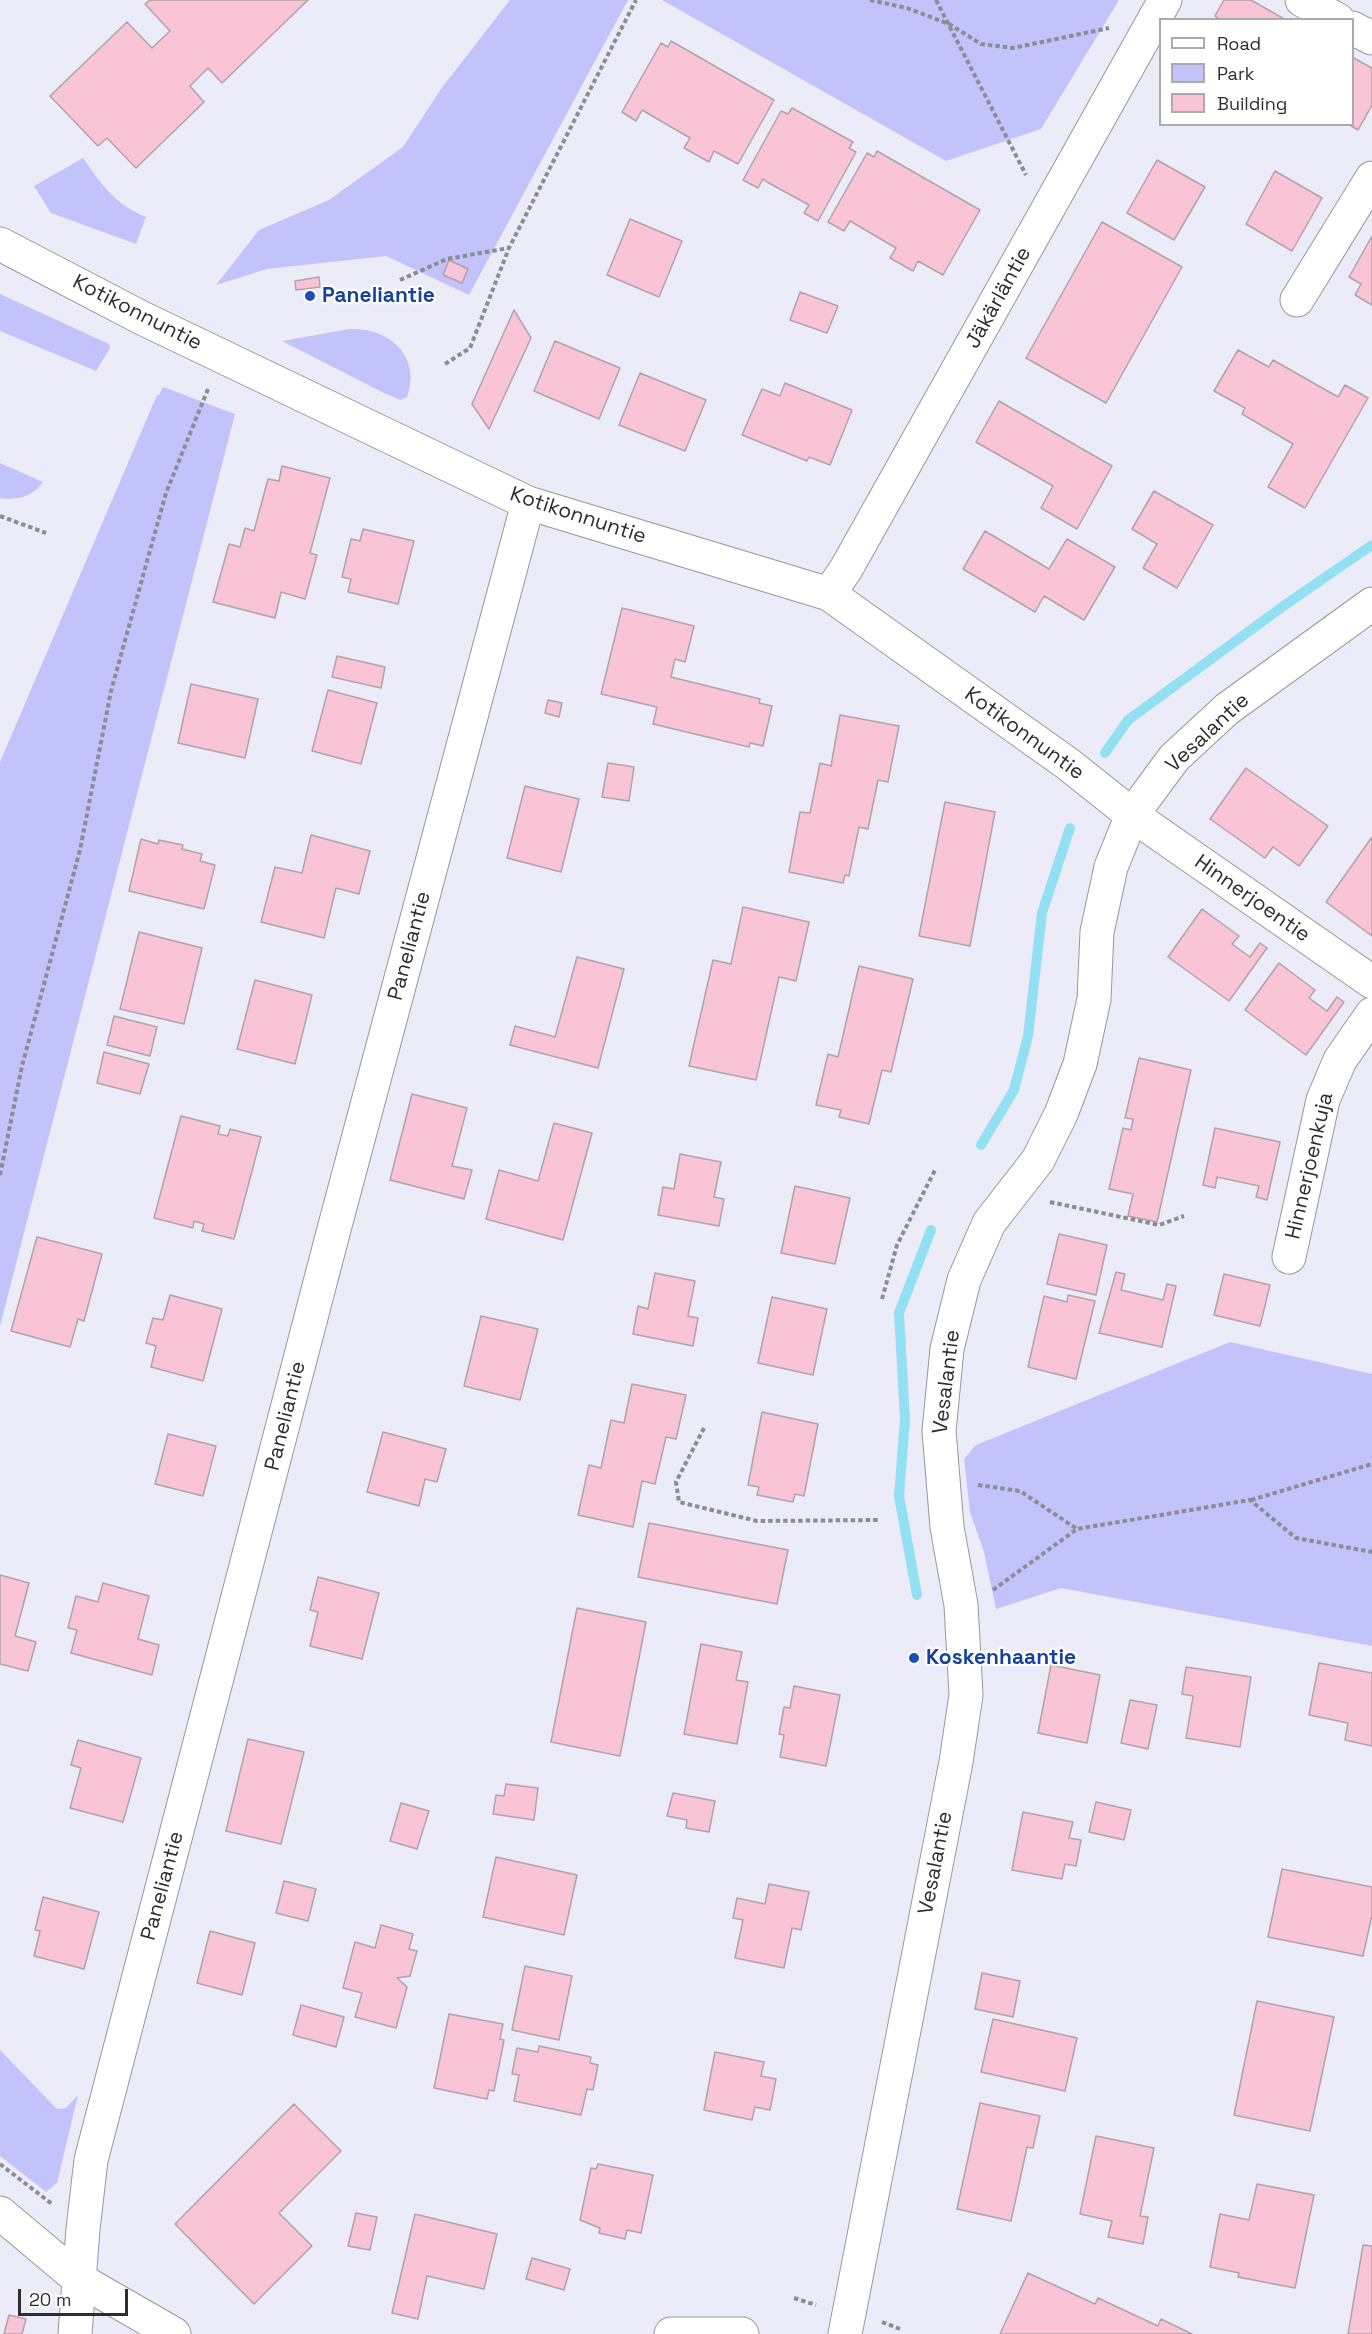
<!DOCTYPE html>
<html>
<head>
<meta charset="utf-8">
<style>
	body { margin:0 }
	#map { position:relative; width:1372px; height:2334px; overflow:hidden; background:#ebecf7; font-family:"Space Grotesk",sans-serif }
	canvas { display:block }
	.legend { position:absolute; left:1159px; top:18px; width:195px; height:108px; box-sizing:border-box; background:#fff; border:2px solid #ababad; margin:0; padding:8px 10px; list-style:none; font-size:18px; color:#2d2d31 }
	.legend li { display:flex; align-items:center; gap:12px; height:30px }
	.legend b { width:30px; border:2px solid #ababad }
	.scale { position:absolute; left:18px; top:2289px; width:110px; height:27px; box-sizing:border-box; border:3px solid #2d2d31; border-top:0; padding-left:8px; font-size:18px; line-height:21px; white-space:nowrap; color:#2d2d31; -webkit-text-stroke:4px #fff; paint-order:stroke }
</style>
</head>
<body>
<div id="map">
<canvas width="1372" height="2334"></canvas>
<ul class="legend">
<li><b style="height:8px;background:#fff"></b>Road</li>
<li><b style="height:16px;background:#c2c3fb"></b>Park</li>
<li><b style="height:16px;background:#f8c4d6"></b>Building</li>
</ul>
<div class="scale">20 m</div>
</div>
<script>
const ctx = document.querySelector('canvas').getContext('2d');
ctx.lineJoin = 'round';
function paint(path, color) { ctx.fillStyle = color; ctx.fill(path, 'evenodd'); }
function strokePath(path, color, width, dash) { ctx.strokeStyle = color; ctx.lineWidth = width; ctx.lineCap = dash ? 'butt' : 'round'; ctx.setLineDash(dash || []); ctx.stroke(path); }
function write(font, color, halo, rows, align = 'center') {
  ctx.font = font + ' "Space Grotesk",sans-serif'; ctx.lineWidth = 4.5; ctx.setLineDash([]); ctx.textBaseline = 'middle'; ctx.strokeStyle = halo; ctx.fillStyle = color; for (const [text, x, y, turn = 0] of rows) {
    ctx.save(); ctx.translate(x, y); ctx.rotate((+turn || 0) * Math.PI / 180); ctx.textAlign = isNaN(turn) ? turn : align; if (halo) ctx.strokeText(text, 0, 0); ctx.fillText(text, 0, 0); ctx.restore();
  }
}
const green = new Path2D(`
	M 510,0 L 628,0 L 469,295 L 386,256 L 267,269 L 216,285 L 259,230 L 329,200 L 403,147 L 441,89 Z
	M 662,0 L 1119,0 L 1041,129 L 946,161 Z
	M 83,158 C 101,184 116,205 146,217 L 136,244 L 51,213 L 34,186 Z
	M 0,294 L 109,344 L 110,348 L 96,371 L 0,331 Z
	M 350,329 C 389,327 422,357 407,397 L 400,400 L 384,393 L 282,341 Z
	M 163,387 L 235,414 L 0,1326 L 0,762 L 157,395 L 159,395 Z
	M 0,463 L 43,482 C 34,496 17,501 0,498 Z
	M 1230,1342 L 1372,1374 L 1372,1646 L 1061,1588 L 996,1609 L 984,1552 L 970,1512 L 964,1459 L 976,1445 Z
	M 0,2050 L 57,2109 L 66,2108 L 78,2095 L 57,2183 L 46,2192 L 0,2156 Z`);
const stream = new Path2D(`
	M 1105,753 L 1128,720 L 1282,607 L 1372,545
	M 981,1145 L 1014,1090 L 1028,1036 L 1042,913 L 1070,828
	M 917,1595 L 899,1496 L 905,1419 L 899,1313 L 931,1230`);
const building = new Path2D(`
	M 150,0 L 308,0 L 222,83 L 208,68 L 190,86 L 204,102 L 136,168 L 107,138 L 98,146 L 50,96 L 127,22 L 152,48 L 170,31 L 145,4 Z
	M 1224,0 L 1251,0 L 1286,20 L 1220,20 L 1215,16 Z
	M 671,41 L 774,100 L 738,164 L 714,151 L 709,162 L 684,148 L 690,138 L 642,110 L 636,121 L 622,112 L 661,43 L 668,47 Z
	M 1352,57 L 1372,68 L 1372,105 L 1358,130 L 1348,124 L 1352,124 Z
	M 792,108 L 853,142 L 849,148 L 856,152 L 818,221 L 804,213 L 809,205 L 767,182 L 763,179 L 758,188 L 743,180 L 781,111 L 788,114 Z
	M 877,151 L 980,210 L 943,275 L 918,261 L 913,271 L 890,258 L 896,248 L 850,221 L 844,231 L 828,222 L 867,153 L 874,157 Z
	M 1157,160 L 1205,187 L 1174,240 L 1127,213 Z
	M 1275,171 L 1322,198 L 1292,251 L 1246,224 Z
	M 630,219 L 682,241 L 659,297 L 607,275 Z
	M 1102,222 L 1182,267 L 1106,403 L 1026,358 Z
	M 1372,236 L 1372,305 L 1355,295 L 1361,284 L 1349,277 Z
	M 449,260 L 468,269 L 462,283 L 443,275 Z
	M 319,277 L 320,287 L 296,290 L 295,281 Z
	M 800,292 L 838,306 L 827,333 L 790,320 Z
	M 514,310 L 531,338 L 489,429 L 472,404 Z
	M 555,341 L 620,368 L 599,419 L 534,391 Z
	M 1238,350 L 1269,367 L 1273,360 L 1338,397 L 1345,385 L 1368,398 L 1305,508 L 1268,487 L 1293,444 L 1242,414 L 1245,408 L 1214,391 Z
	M 640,373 L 706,400 L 685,451 L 619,425 Z
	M 785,383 L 852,410 L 830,465 L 809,457 L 807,461 L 742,435 L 762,389 L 780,396 Z
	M 999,401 L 1112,466 L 1077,529 L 1041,508 L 1053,486 L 976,442 Z
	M 282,466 L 330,478 L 310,553 L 317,555 L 305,599 L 281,592 L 275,618 L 213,602 L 229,544 L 240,547 L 245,528 L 254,531 L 268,479 L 279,481 Z
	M 1154,491 L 1213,525 L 1177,588 L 1143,568 L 1157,544 L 1132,529 Z
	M 363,529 L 414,541 L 398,604 L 348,592 L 351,579 L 342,577 L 351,539 L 360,541 Z
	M 985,531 L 1049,569 L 1067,539 L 1115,567 L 1084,620 L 1044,596 L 1035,612 L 963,569 Z
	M 622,608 L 694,626 L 685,662 L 675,659 L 671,677 L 760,699 L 759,703 L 772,706 L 763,746 L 750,743 L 749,747 L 653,724 L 657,707 L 601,694 Z
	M 337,656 L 385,667 L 381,688 L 332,677 Z
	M 191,684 L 258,699 L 245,758 L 178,743 Z
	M 328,690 L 377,703 L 361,764 L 312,751 Z
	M 548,700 L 562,703 L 559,717 L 545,713 Z
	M 840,715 L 899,726 L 888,782 L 878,780 L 868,829 L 859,827 L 849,876 L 845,875 L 843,883 L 789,872 L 800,812 L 810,813 L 820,763 L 831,766 Z
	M 608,763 L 634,767 L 629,801 L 602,797 Z
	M 1246,768 L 1328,826 L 1299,866 L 1273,847 L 1265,858 L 1210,819 Z
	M 525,786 L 579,799 L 561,872 L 507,858 Z
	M 945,802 L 995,812 L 970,946 L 919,936 Z
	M 311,835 L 370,851 L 359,894 L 336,888 L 324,938 L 261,922 L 275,867 L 302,873 Z
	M 1372,837 L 1372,936 L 1326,902 Z
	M 141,839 L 158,844 L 159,840 L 183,845 L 182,849 L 202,854 L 200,861 L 215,865 L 204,909 L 129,891 Z
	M 743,907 L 809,922 L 796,981 L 779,977 L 756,1080 L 689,1066 L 713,960 L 731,964 Z
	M 1202,909 L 1239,936 L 1232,944 L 1250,957 L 1260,943 L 1267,948 L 1229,1001 L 1168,957 Z
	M 139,932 L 202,948 L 184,1024 L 120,1009 Z
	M 577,957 L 624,969 L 598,1068 L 510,1045 L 515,1026 L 555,1037 Z
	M 1279,963 L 1315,990 L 1309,998 L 1327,1011 L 1337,997 L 1344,1002 L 1306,1055 L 1245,1010 Z
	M 859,966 L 913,979 L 891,1072 L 882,1070 L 869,1124 L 839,1117 L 841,1110 L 816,1105 L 828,1054 L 838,1057 Z
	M 255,980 L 312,995 L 295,1064 L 237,1049 Z
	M 114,1016 L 157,1027 L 150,1056 L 107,1045 Z
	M 104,1052 L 149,1064 L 140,1094 L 97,1083 Z
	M 1139,1058 L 1191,1070 L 1157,1222 L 1128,1216 L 1133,1194 L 1109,1189 L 1123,1128 L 1131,1130 L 1133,1119 L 1125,1118 Z
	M 412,1094 L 467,1108 L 452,1166 L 472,1170 L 464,1199 L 390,1180 Z
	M 181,1116 L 220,1126 L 218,1134 L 228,1136 L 230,1129 L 261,1137 L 234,1239 L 202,1231 L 204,1224 L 194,1221 L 193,1228 L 154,1218 Z
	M 554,1123 L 592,1133 L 563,1240 L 486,1219 L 499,1170 L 538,1181 Z
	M 1215,1128 L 1280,1142 L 1267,1200 L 1256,1197 L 1259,1186 L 1217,1177 L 1215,1188 L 1203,1185 Z
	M 680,1154 L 721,1162 L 714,1197 L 724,1199 L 719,1226 L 658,1215 L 663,1187 L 674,1189 Z
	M 795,1186 L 850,1198 L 835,1264 L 781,1253 Z
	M 1059,1234 L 1107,1245 L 1096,1295 L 1047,1284 Z
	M 37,1237 L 102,1254 L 84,1321 L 78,1319 L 70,1347 L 11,1331 Z
	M 1116,1272 L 1125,1274 L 1121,1290 L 1163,1300 L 1167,1284 L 1176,1286 L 1162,1347 L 1099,1333 Z
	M 655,1273 L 695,1281 L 688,1316 L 698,1318 L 693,1346 L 633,1334 L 638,1306 L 648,1309 Z
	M 1224,1274 L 1270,1285 L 1260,1326 L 1214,1315 Z
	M 170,1295 L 222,1309 L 203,1381 L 151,1367 L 156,1346 L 146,1343 L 153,1318 L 163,1320 Z
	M 1068,1295 L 1095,1301 L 1076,1379 L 1028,1367 L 1044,1296 L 1067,1302 Z
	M 772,1297 L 827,1309 L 813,1375 L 758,1363 Z
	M 481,1316 L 538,1329 L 520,1400 L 464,1386 Z
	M 632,1384 L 686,1395 L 676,1439 L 666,1437 L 655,1484 L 642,1481 L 633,1527 L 578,1515 L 589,1465 L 601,1468 L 611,1420 L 624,1423 Z
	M 762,1412 L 818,1424 L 804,1496 L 795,1494 L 793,1502 L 757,1495 L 759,1487 L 748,1485 Z
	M 383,1432 L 446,1449 L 437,1482 L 425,1479 L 419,1506 L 367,1492 Z
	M 168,1434 L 216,1446 L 203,1496 L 155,1484 Z
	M 649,1523 L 788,1550 L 777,1604 L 638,1577 Z
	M 0,1575 L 29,1583 L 15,1636 L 36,1642 L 28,1671 L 0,1664 Z
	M 318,1577 L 379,1593 L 362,1659 L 310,1646 L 318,1612 L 310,1610 Z
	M 103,1583 L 149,1596 L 138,1639 L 159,1645 L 152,1675 L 71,1653 L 77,1630 L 68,1628 L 76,1596 L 98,1602 Z
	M 577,1608 L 646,1622 L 620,1756 L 551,1742 Z
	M 701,1644 L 742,1652 L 736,1680 L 748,1682 L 737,1744 L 684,1734 Z
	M 1319,1663 L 1372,1673 L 1372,1746 L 1345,1740 L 1348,1723 L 1309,1715 Z
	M 1051,1665 L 1100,1675 L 1087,1743 L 1038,1733 Z
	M 1186,1667 L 1251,1677 L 1240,1747 L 1186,1738 L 1193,1696 L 1182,1694 Z
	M 794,1686 L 840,1695 L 826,1766 L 780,1757 L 784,1735 L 779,1734 L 784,1707 L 790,1708 Z
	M 1130,1700 L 1157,1705 L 1148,1749 L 1121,1743 Z
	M 248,1739 L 304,1752 L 281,1844 L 226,1831 Z
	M 78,1740 L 141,1758 L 123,1822 L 70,1808 L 81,1768 L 71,1765 Z
	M 506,1784 L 538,1788 L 534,1820 L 493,1814 L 496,1795 L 504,1796 Z
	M 673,1793 L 715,1801 L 709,1832 L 686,1828 L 687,1820 L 667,1816 Z
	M 1096,1802 L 1131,1810 L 1124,1840 L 1089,1832 Z
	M 401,1803 L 429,1811 L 417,1849 L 390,1841 Z
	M 1023,1812 L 1073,1822 L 1069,1838 L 1081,1840 L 1076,1866 L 1065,1864 L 1062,1879 L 1012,1870 Z
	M 496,1857 L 577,1875 L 564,1935 L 483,1917 Z
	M 1282,1869 L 1372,1887 L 1372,1915 L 1363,1956 L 1268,1937 Z
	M 284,1881 L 316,1889 L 308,1921 L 276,1913 Z
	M 769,1884 L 809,1892 L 801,1930 L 792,1928 L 784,1968 L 735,1958 L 743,1920 L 733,1918 L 737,1898 L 765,1904 Z
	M 43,1897 L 99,1912 L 84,1969 L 34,1956 L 40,1931 L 35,1930 Z
	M 381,1925 L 413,1934 L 409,1949 L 417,1951 L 410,1976 L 397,1978 L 407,1987 L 396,2028 L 355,2017 L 362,1993 L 343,1988 L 355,1942 L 375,1948 Z
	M 210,1931 L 255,1943 L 242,1995 L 197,1983 Z
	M 525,1966 L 572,1976 L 559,2040 L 512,2030 Z
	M 982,1973 L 1020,1981 L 1013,2017 L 975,2009 Z
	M 1257,2001 L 1334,2017 L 1310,2131 L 1234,2115 Z
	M 301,2005 L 344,2017 L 336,2047 L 293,2035 Z
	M 449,2014 L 503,2024 L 500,2039 L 504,2040 L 494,2091 L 489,2090 L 487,2099 L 434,2088 Z
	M 993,2019 L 1077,2038 L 1065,2091 L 981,2072 Z
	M 539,2046 L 591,2057 L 590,2063 L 598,2065 L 593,2090 L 587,2089 L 581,2115 L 514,2101 L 519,2075 L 512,2074 L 517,2048 L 538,2052 Z
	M 715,2052 L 764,2062 L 761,2076 L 776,2079 L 770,2110 L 755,2107 L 752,2120 L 704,2110 Z
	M 980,2103 L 1040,2116 L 1033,2148 L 1027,2147 L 1011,2221 L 957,2209 Z
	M 294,2104 L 341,2151 L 279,2213 L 312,2246 L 254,2304 L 175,2224 Z
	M 1096,2136 L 1154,2148 L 1140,2216 L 1148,2217 L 1143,2244 L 1108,2237 L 1112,2221 L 1080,2214 Z
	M 598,2164 L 653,2175 L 641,2233 L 627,2230 L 625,2239 L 599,2233 L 600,2228 L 580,2220 L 591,2168 L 596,2169 Z
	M 1257,2184 L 1314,2195 L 1295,2288 L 1238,2277 L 1239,2273 L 1210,2267 L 1220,2214 L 1249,2220 Z
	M 356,2213 L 377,2217 L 370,2250 L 348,2246 Z
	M 415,2214 L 497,2234 L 484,2289 L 427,2276 L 418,2319 L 392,2313 Z
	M 1363,2245 L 1372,2246 L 1372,2334 L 1348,2334 Z
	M 532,2258 L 570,2269 L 564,2290 L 526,2279 Z
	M 1028,2273 L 1095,2304 L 1098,2298 L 1158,2326 L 1161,2319 L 1192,2334 L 1000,2334 Z
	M 9,2315 L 26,2319 L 22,2334 L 4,2334 Z`);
const path = new Path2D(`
	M 870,0 L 907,8 L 949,24 L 981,44 L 1013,48 L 1109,28
	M 936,0 L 1026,175
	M 400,280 L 447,259 L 509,248
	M 445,364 L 470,348 L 509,248 L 636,0
	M 0,516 L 46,533
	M 0,1175 L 22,1066 L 80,850 L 111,691 L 166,493 L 208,389
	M 1050,1202 L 1159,1225 L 1184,1216
	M 882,1299 L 897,1245 L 935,1170
	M 704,1428 L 676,1482 L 679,1502 L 757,1521 L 879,1520
	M 978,1485 L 1020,1491 L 1077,1529
	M 1251,1500 L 1372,1464
	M 993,1590 L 1077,1529 L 1250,1500 L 1296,1538 L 1372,1552
	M 0,2164 L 52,2204
	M 794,2298 L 816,2305
	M 882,2322 L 900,2329`);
const street = new Path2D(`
	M 1302,0 L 1338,20
	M 1352,28 L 1372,38
	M 1297,300 L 1372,178
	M 829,594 L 846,569 L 1165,0
	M 1289,1257 L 1323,1100 L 1340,1060 L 1372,1014
	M 75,2334 L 83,2229 L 91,2160 L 333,1233 L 528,503 L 829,594 L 1068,764 L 1132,815 L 1372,982
	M 845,2334 L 956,1762 L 966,1695 L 961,1605 L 947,1527 L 939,1431 L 947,1349 L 964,1280 L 989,1223 L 1038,1160 L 1061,1114 L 1080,1064 L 1094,999 L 1097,932 L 1111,867 L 1132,815 L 1174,758 L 1227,709 L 1372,604`);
const secondary = new Path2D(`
	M 0,244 L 142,318 L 528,503
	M 0,2213 L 80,2280 L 174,2334
	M 671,2334 L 742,2334`);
const markers = [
	[310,296,6,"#1a4fb4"],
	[914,1658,6,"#1a4fb4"]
];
const transitNames = [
	["Paneliantie",322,296],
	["Koskenhaantie",926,1658]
];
const streetNames = [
	["Jäkärläntie",999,298,-61],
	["Kotikonnuntie",137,313,27],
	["Kotikonnuntie",578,516,18],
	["Vesalantie",1208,733,-43],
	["Kotikonnuntie",1024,734,36],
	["Hinnerjoentie",1252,899,35],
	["Paneliantie",410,946,-75],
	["Hinnerjoenkuja",1310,1166,-77],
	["Vesalantie",947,1382,-83],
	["Paneliantie",286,1416,-76],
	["Vesalantie",936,1863,-79],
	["Paneliantie",163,1886,-75]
];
paint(green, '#c2c3fb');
strokePath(stream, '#94e0f3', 10);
paint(building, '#f8c4d6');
strokePath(building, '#b0a4a8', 1.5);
strokePath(street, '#9697a0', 35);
strokePath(secondary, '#9697a0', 35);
strokePath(path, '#8c8c94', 4, [4.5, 3]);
strokePath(street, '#fff', 33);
strokePath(secondary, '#fff', 33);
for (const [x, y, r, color] of markers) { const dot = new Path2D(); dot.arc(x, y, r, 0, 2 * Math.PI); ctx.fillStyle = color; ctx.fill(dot); strokePath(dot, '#fff', 2); }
write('bold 21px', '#164399', '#fff', transitNames, 'left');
write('21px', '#2d2d31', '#fff', streetNames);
</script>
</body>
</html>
